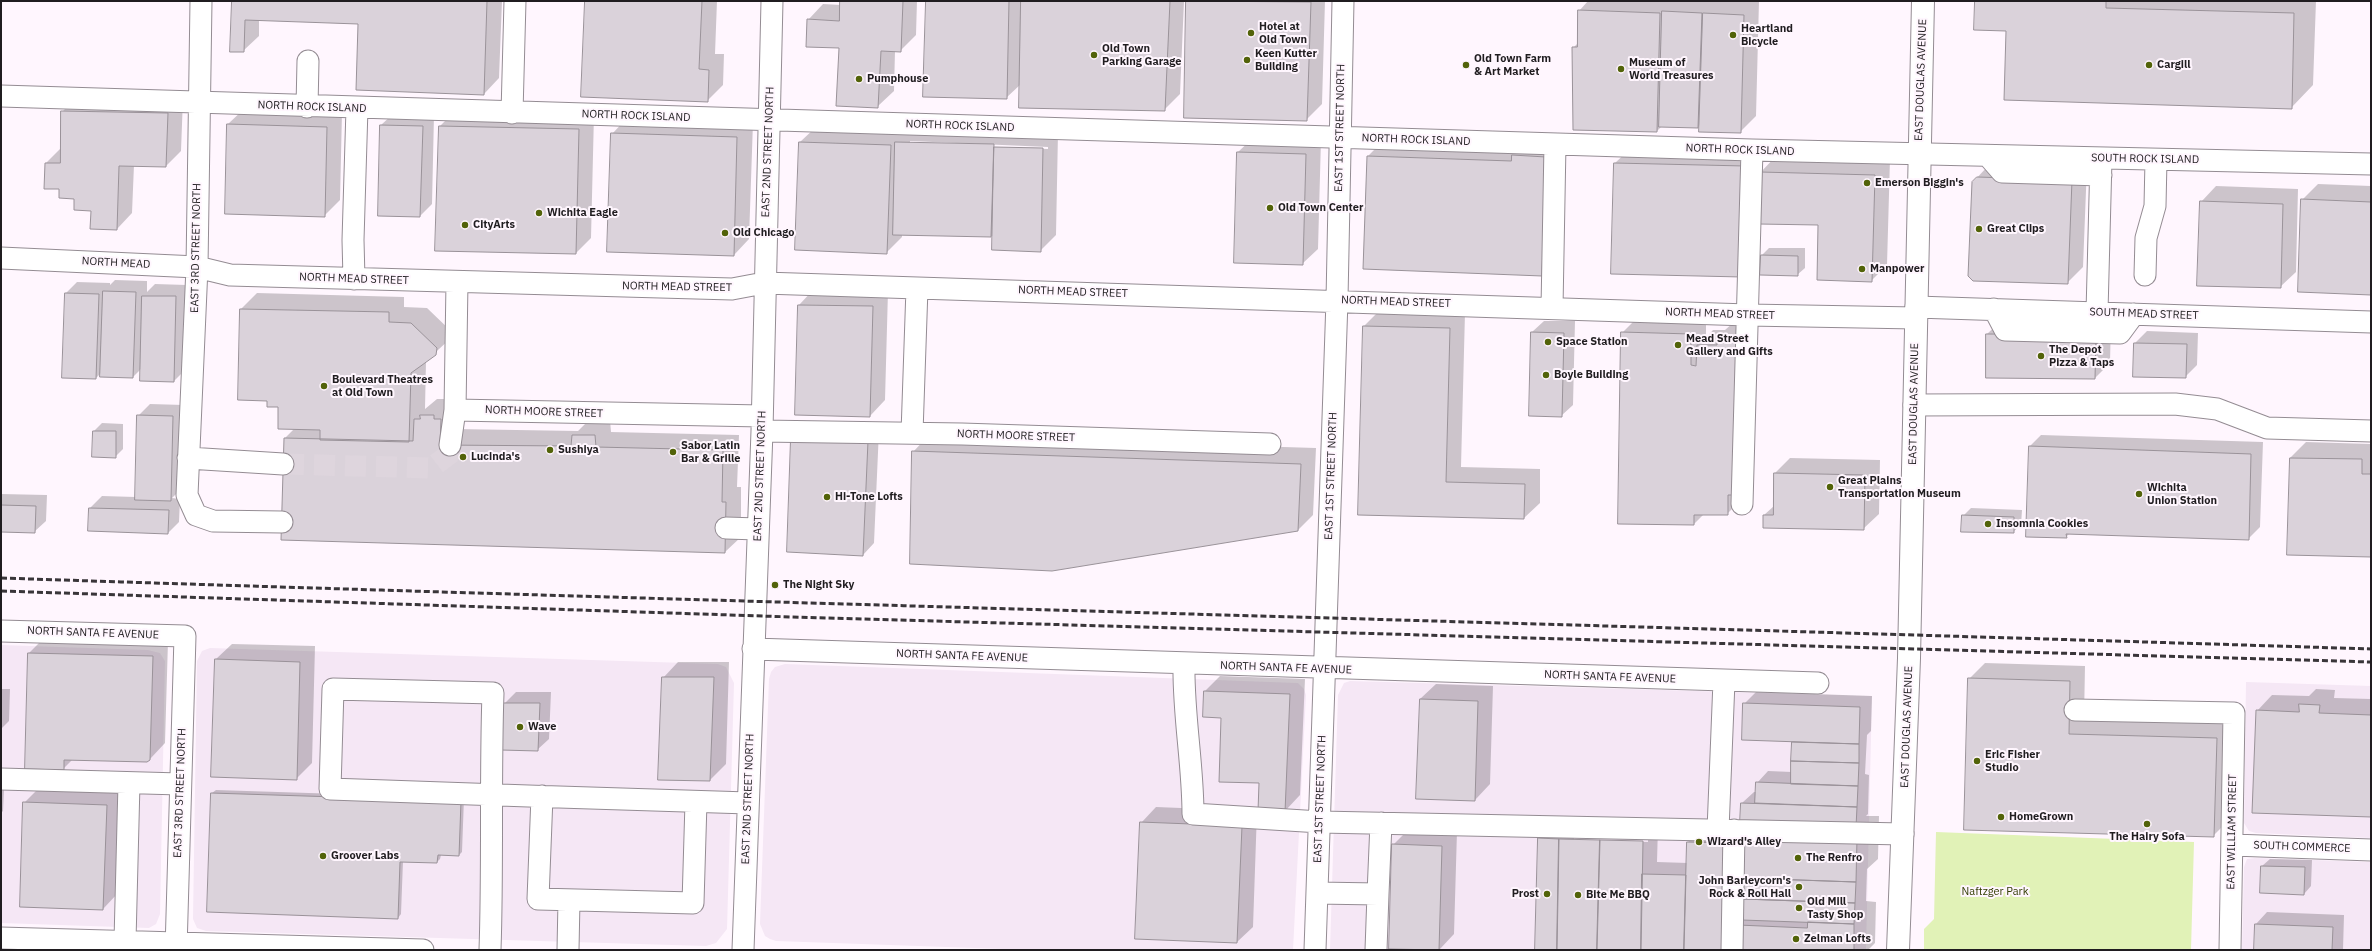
<!DOCTYPE html>
<html>
<head>
<meta charset="utf-8">
<style>
	body { margin:0 }
	#map { position:relative; width:2372px; height:951px; overflow:hidden; background:#fff6fe; font-family:"IBM Plex Sans",sans-serif }
	canvas { display:block }
	.frame { position:absolute; inset:0; border:2px solid #201d20; pointer-events:none }
</style>
</head>
<body>
<div id="map">
<canvas width="2372" height="951"></canvas>
<div class="frame"></div>
</div>
<script>
const ctx = document.querySelector('canvas').getContext('2d');
ctx.lineJoin = 'round';
function paint(path, color) { ctx.fillStyle = color; ctx.fill(path, 'evenodd'); }
function strokePath(path, color, width, dash) { ctx.strokeStyle = color; ctx.lineWidth = width; ctx.lineCap = dash ? 'butt' : 'round'; ctx.setLineDash(dash || []); ctx.stroke(path); }
function write(font, color, halo, rows, align = 'center') {
  ctx.font = font + ' "IBM Plex Sans",sans-serif'; ctx.lineWidth = 4; ctx.setLineDash([]); ctx.textBaseline = 'middle'; ctx.strokeStyle = halo; ctx.fillStyle = color; for (const [text, x, y, turn = 0] of rows) {
    ctx.save(); ctx.translate(x, y); ctx.rotate((+turn || 0) * Math.PI / 180); ctx.textAlign = isNaN(turn) ? turn : align; if (halo) ctx.strokeText(text, 0, 0); ctx.fillText(text, 0, 0); ctx.restore();
  }
}
const built = new Path2D(`
	M 1,645 L 148,650 L 160,653 L 165,661 L 160,914 L 156,924 L 149,928 L 1,923 Z
	M 210,648 L 718,664 L 726,667 L 734,683 L 727,929 L 716,943 L 706,946 L 206,931 L 197,928 L 193,919 L 197,661 L 202,651 Z
	M 785,664 L 1298,683 L 1304,689 L 1306,695 L 1293,950 L 1032,950 L 776,941 L 770,939 L 765,936 L 760,924 L 769,679 L 771,672 L 775,667 Z
	M 1350,681 L 1872,696 L 1866,950 L 1330,950 L 1338,695 L 1344,683 Z
	M 2246,682 L 2371,686 L 2371,838 L 2256,833 L 2249,831 L 2244,823 Z
	M 2255,858 L 2371,862 L 2371,950 L 2242,950 L 2244,867 L 2247,859 Z`);
const green = new Path2D(`
	M 1936,832 L 2194,842 L 2191,950 L 1924,950 L 1924,929 L 1934,919 Z`);
const shadow = new Path2D(`
	M 233,1 L 502,1 L 499,78 L 484,94 L 359,23 L 259,19 L 259,36 L 243,51 Z
	M 586,1 L 717,1 L 715,54 L 724,54 L 723,85 L 707,101 Z
	M 841,1 L 917,1 L 916,35 L 900,51 L 895,51 L 894,91 L 878,106 L 840,47 L 808,20 L 823,4 L 841,5 Z
	M 927,1 L 1184,1 L 1180,94 L 1164,110 L 1021,84 L 1006,98 Z
	M 1187,1 L 1325,1 L 1322,104 L 1306,120 L 1185,117 Z
	M 1588,1 L 1759,1 L 1756,116 L 1740,132 L 1701,124 L 1698,127 L 1662,126 L 1657,131 L 1572,90 L 1573,48 L 1578,43 L 1579,11 Z
	M 1976,1 L 2316,1 L 2313,85 L 2291,108 L 2007,30 Z
	M 78,96 L 183,98 L 181,151 L 166,166 L 134,165 L 132,213 L 117,229 L 60,188 L 46,163 L 62,147 L 62,112 Z
	M 244,109 L 342,112 L 340,200 L 324,216 L 228,124 Z
	M 455,111 L 594,114 L 591,238 L 576,253 L 440,126 Z
	M 393,114 L 434,115 L 432,204 L 420,216 L 381,125 Z
	M 627,118 L 753,122 L 749,239 L 734,255 L 612,134 Z
	M 816,127 L 1058,133 L 1056,235 L 1040,251 L 993,236 L 902,234 L 902,237 L 886,253 L 800,142 ZM 910,141 L 1048,147 L 1048,149 L 910,144 Z
	M 1254,137 L 1321,139 L 1318,249 L 1302,264 L 1238,152 Z
	M 1383,141 L 1561,141 L 1557,259 L 1541,275 L 1368,156 Z
	M 1631,148 L 1760,151 L 1760,173 L 1776,156 L 1890,159 L 1887,265 L 1871,281 L 1819,224 L 1758,223 L 1615,163 Z
	M 2087,165 L 2083,267 L 2067,283 L 1973,182 L 1988,166 Z
	M 2318,184 L 2371,186 L 2371,294 L 2302,200 Z
	M 2216,186 L 2298,189 L 2296,272 L 2280,287 L 2201,202 Z
	M 1769,248 L 1805,248 L 1805,268 L 1797,275 L 1762,255 Z
	M 115,280 L 147,281 L 147,292 L 155,284 L 187,285 L 186,369 L 174,381 L 141,369 L 133,377 L 101,373 L 96,378 L 66,293 L 77,282 L 110,283 L 110,285 Z
	M 814,289 L 888,291 L 885,400 L 870,416 L 796,414 L 799,305 Z
	M 257,293 L 404,297 L 404,307 L 427,308 L 452,332 L 451,338 L 426,361 L 425,409 L 437,399 L 449,399 L 455,429 L 578,431 L 589,420 L 610,420 L 611,432 L 739,435 L 737,487 L 741,487 L 741,537 L 725,552 L 285,438 L 295,428 L 279,406 L 268,400 L 239,399 L 241,309 Z
	M 1379,311 L 1465,313 L 1461,467 L 1540,469 L 1540,503 L 1524,518 L 1359,514 L 1364,326 Z
	M 1638,317 L 1706,318 L 1706,338 L 1713,330 L 1725,330 L 1734,322 L 1755,322 L 1743,498 L 1727,514 L 1704,514 L 1694,524 L 1622,333 Z
	M 2003,319 L 2111,320 L 2110,363 L 2095,378 L 1987,334 Z
	M 1544,321 L 1575,321 L 1573,405 L 1561,416 L 1532,332 Z
	M 2147,331 L 2198,333 L 2197,365 L 2185,377 L 2135,343 Z
	M 150,404 L 184,405 L 182,488 L 172,498 L 180,499 L 179,522 L 168,533 L 89,531 L 90,508 L 102,496 L 136,497 L 138,416 Z
	M 102,423 L 123,424 L 123,449 L 115,457 L 93,456 L 94,431 Z
	M 879,430 L 874,543 L 863,555 L 792,439 Z
	M 2041,435 L 2263,442 L 2260,527 L 2248,539 L 2070,533 L 2066,537 L 2030,446 Z
	M 928,436 L 1316,448 L 1313,515 L 1298,530 L 913,452 Z
	M 2306,442 L 2371,444 L 2371,556 L 2288,554 L 2290,458 Z
	M 1790,458 L 1880,460 L 1879,514 L 1863,529 L 1764,515 L 1774,506 L 1775,473 Z
	M 1,494 L 47,495 L 46,521 L 34,532 L 1,531 Z
	M 1971,508 L 2022,510 L 2021,525 L 2013,532 L 1963,516 Z
	M 44,638 L 168,641 L 165,743 L 150,759 L 72,760 L 63,769 L 29,653 Z
	M 232,644 L 315,646 L 312,763 L 296,779 L 216,659 Z
	M 678,662 L 729,662 L 726,764 L 710,780 L 663,678 Z
	M 1985,663 L 2085,666 L 2084,719 L 2232,723 L 2229,820 L 2213,836 L 1969,679 Z
	M 1220,676 L 1305,679 L 1300,795 L 1285,811 L 1260,782 L 1205,691 Z
	M 1436,684 L 1493,686 L 1490,784 L 1475,800 L 1420,699 Z
	M 1,689 L 10,689 L 9,721 L 1,729 Z
	M 2316,689 L 2335,690 L 2334,698 L 2371,699 L 2371,816 L 2257,711 L 2272,695 L 2309,696 Z
	M 516,692 L 551,692 L 549,739 L 537,750 L 504,704 Z
	M 1756,692 L 1872,696 L 1871,731 L 1867,735 L 1865,774 L 1869,775 L 1868,814 L 1866,816 L 1879,816 L 1878,859 L 1867,869 L 1866,901 L 1876,902 L 1875,943 L 1868,950 L 1536,950 L 1539,838 L 1550,827 L 1658,826 L 1657,862 L 1688,863 L 1688,842 L 1704,827 L 1745,828 L 1742,803 L 1754,792 L 1756,792 L 1757,783 L 1768,771 L 1792,772 L 1793,741 L 1744,704 ZM 1574,838 L 1648,840 L 1648,842 L 1574,840 Z
	M 40,787 L 122,790 L 118,893 L 103,909 L 24,803 Z
	M 1,789 L 4,790 L 3,811 L 1,813 Z
	M 216,790 L 464,798 L 462,852 L 459,855 L 441,855 L 440,859 L 437,862 L 403,861 L 401,914 L 398,918 L 212,793 Z
	M 1156,807 L 1257,811 L 1253,927 L 1237,942 L 1136,938 L 1141,823 Z
	M 1409,829 L 1457,831 L 1454,934 L 1439,950 L 1393,845 Z
	M 2270,859 L 2312,860 L 2311,886 L 2304,894 L 2262,866 Z
	M 2267,912 L 2344,915 L 2343,950 L 2255,950 L 2256,924 Z`);
const building = new Path2D(`
	M 232,1 L 487,1 L 484,95 L 356,90 L 358,24 L 245,20 L 244,52 L 230,52 Z
	M 585,1 L 702,1 L 699,69 L 709,70 L 708,102 L 581,97 Z
	M 840,1 L 903,1 L 901,52 L 881,51 L 878,108 L 836,106 L 839,48 L 806,47 L 807,19 L 839,21 Z
	M 926,1 L 1009,1 L 1007,99 L 923,97 Z
	M 1021,1 L 1170,1 L 1165,111 L 1019,108 Z
	M 1186,1 L 1311,2 L 1307,121 L 1184,118 Z
	M 1975,1 L 2106,1 L 2106,8 L 2294,13 L 2292,109 L 2004,100 L 2006,31 L 1974,30 Z
	M 1578,10 L 1660,13 L 1657,132 L 1573,130 L 1572,47 L 1577,47 Z
	M 1662,11 L 1702,13 L 1698,128 L 1659,127 Z
	M 1703,13 L 1744,15 L 1741,133 L 1699,132 Z
	M 61,111 L 168,113 L 166,167 L 119,166 L 117,230 L 90,229 L 91,211 L 74,210 L 74,199 L 59,198 L 59,189 L 44,189 L 45,163 L 60,163 Z
	M 227,124 L 327,127 L 325,217 L 225,214 Z
	M 380,125 L 423,126 L 420,217 L 378,216 Z
	M 439,126 L 579,129 L 576,254 L 435,251 Z
	M 611,133 L 737,137 L 734,256 L 607,252 Z
	M 799,142 L 891,145 L 887,254 L 795,250 Z
	M 895,142 L 994,144 L 991,237 L 893,235 Z
	M 994,147 L 1043,148 L 1041,252 L 992,250 Z
	M 1237,152 L 1306,154 L 1303,265 L 1234,263 Z
	M 1512,155 L 1546,157 L 1542,276 L 1363,269 L 1367,156 L 1511,161 Z
	M 1614,163 L 1745,166 L 1742,277 L 1611,274 Z
	M 1760,172 L 1875,175 L 1872,282 L 1817,280 L 1818,225 L 1758,224 Z
	M 1977,177 L 2072,180 L 2068,284 L 1973,281 L 1968,276 L 1972,182 Z
	M 2301,199 L 2371,202 L 2371,295 L 2298,292 Z
	M 2200,201 L 2283,204 L 2281,288 L 2197,286 Z
	M 1761,255 L 1798,256 L 1798,276 L 1760,275 Z
	M 103,291 L 136,292 L 133,378 L 100,377 Z
	M 65,293 L 99,294 L 96,379 L 62,378 Z
	M 142,296 L 176,296 L 174,382 L 140,381 Z
	M 798,305 L 873,306 L 870,417 L 795,415 Z
	M 240,309 L 389,312 L 389,322 L 411,323 L 437,348 L 436,355 L 411,373 L 409,442 L 320,440 L 320,430 L 278,429 L 278,407 L 267,407 L 267,401 L 238,400 Z
	M 1363,326 L 1450,328 L 1446,482 L 1525,484 L 1524,519 L 1358,515 Z
	M 1531,332 L 1564,333 L 1562,417 L 1529,416 Z
	M 1621,332 L 1691,334 L 1691,365 L 1696,366 L 1697,345 L 1717,345 L 1717,337 L 1740,337 L 1737,495 L 1728,495 L 1728,515 L 1694,515 L 1694,525 L 1618,524 Z
	M 1986,334 L 2096,335 L 2095,379 L 1986,378 Z
	M 2134,343 L 2187,344 L 2186,378 L 2133,377 Z
	M 137,415 L 173,416 L 171,501 L 135,500 Z
	M 420,415 L 434,415 L 434,419 L 441,419 L 440,445 L 571,446 L 572,435 L 595,435 L 596,447 L 723,450 L 722,502 L 726,502 L 725,553 L 281,540 L 284,438 L 413,441 L 414,419 L 420,419 Z
	M 93,431 L 116,431 L 116,458 L 92,457 Z
	M 791,438 L 868,441 L 863,556 L 787,552 Z
	M 2029,446 L 2251,454 L 2249,540 L 2066,534 L 2067,538 L 2026,537 Z
	M 912,451 L 1301,464 L 1298,531 L 1052,571 L 910,564 Z
	M 2290,458 L 2362,459 L 2362,474 L 2371,474 L 2371,557 L 2287,555 Z
	M 1774,473 L 1865,475 L 1864,530 L 1763,528 L 1763,515 L 1773,515 Z
	M 1,505 L 36,506 L 35,533 L 1,532 Z
	M 89,508 L 169,510 L 168,534 L 88,531 Z
	M 1962,515 L 2014,517 L 2014,533 L 1961,532 Z
	M 28,653 L 153,656 L 150,760 L 147,762 L 64,760 L 64,770 L 25,769 Z
	M 215,659 L 300,662 L 297,780 L 211,777 Z
	M 662,677 L 714,677 L 710,781 L 658,780 Z
	M 1968,678 L 2070,681 L 2069,734 L 2217,738 L 2214,837 L 1964,830 Z
	M 1204,691 L 1290,694 L 1285,812 L 1258,811 L 1259,783 L 1219,782 L 1221,718 L 1203,717 Z
	M 1420,699 L 1478,701 L 1475,801 L 1416,799 Z
	M 503,703 L 540,703 L 538,751 L 501,750 Z
	M 1743,703 L 1860,707 L 1859,744 L 1742,740 Z
	M 2299,704 L 2320,705 L 2319,713 L 2371,715 L 2371,817 L 2252,813 L 2256,710 L 2299,712 Z
	M 1792,742 L 1859,744 L 1859,763 L 1791,761 Z
	M 1791,761 L 1859,763 L 1858,786 L 1791,784 Z
	M 1756,782 L 1858,786 L 1857,807 L 1755,803 Z
	M 211,793 L 461,801 L 459,856 L 438,855 L 437,863 L 400,862 L 398,919 L 207,912 Z
	M 23,802 L 107,805 L 103,910 L 20,907 Z
	M 1741,803 L 1857,807 L 1856,827 L 1740,823 Z
	M 1140,822 L 1242,826 L 1237,943 L 1135,939 Z
	M 1740,834 L 1857,838 L 1856,882 L 1739,878 Z
	M 1538,838 L 1559,839 L 1557,950 L 1535,950 Z
	M 1559,839 L 1600,840 L 1597,950 L 1557,950 Z
	M 1600,840 L 1643,841 L 1641,950 L 1597,950 Z
	M 1687,842 L 1730,843 L 1727,950 L 1684,950 Z
	M 1392,844 L 1442,846 L 1439,950 L 1389,949 Z
	M 2261,866 L 2305,867 L 2304,895 L 2260,893 Z
	M 1642,874 L 1686,875 L 1684,950 L 1641,950 Z
	M 1743,878 L 1856,882 L 1855,903 L 1743,899 Z
	M 1743,899 L 1855,903 L 1854,924 L 1742,920 Z
	M 1808,922 L 1854,924 L 1854,950 L 1737,950 L 1738,925 L 1807,928 Z
	M 2255,924 L 2333,927 L 2332,950 L 2254,950 Z`);
const minorTunnel = new Path2D(`
	M 283,464 L 431,468 L 451,453 L 450,445`);
const minor = new Path2D(`
	M 201,1 L 197,267 L 187,495 L 196,515 L 213,521 L 282,522
	M 1,96 L 1752,150 L 2371,164
	M 307,107 L 308,61
	M 512,113 L 515,1
	M 1988,156 L 2002,172 L 2101,175
	M 1,258 L 197,267 L 230,275 L 732,289 L 764,283 L 1748,315 L 1916,318
	M 2145,275 L 2146,238 L 2155,206 L 2156,160
	M 354,279 L 353,240 L 357,108
	M 457,282 L 455,410 L 762,416
	M 1916,307 L 2371,322
	M 1552,308 L 1555,144
	M 1994,309 L 2005,330 L 2120,333 L 2134,314
	M 2097,312 L 2101,159
	M 1914,405 L 2175,404 L 2217,409 L 2267,428 L 2371,431
	M 762,431 L 962,434 L 1270,444
	M 912,433 L 917,288
	M 450,445 L 455,410
	M 188,458 L 283,464
	M 1742,504 L 1752,150
	M 726,528 L 758,529
	M 1,631 L 185,636 L 176,950
	M 753,649 L 1818,683
	M 1184,664 C 1183,714 1193,764 1193,814 L 1320,822 L 1903,834
	M 2075,710 L 2234,713 L 2230,950
	M 1,779 L 180,784
	M 542,796 L 538,899 L 693,903 L 696,802
	M 1718,830 L 1724,681
	M 2233,845 L 2371,850
	M 1317,893 L 1378,894 L 1376,950
	M 1378,894 L 1381,823
	M 1,938 L 423,950
	M 125,941 L 129,783
	M 490,950 C 493,864 490,779 493,693 L 333,689 L 330,789 C 469,794 609,799 748,803
	M 568,950 L 569,900
	M 743,950 L 762,431 L 772,1
	M 1315,950 L 1337,300 L 1343,1
	M 1732,950 L 1734,830`);
const major = new Path2D(`
	M 1898,950 L 1909,658 L 1923,1`);
const rail = new Path2D(`
	M 1,578 C 791,604 1581,624 2371,649
	M 1,591 L 792,617 L 2371,662`);
const markers = [
	[1251,33,4,"#526309"],
	[1733,35,4,"#526309"],
	[1094,55,4,"#526309"],
	[1247,60,4,"#526309"],
	[1466,65,4,"#526309"],
	[2149,65,4,"#526309"],
	[1621,69,4,"#526309"],
	[859,79,4,"#526309"],
	[1867,183,4,"#526309"],
	[1270,208,4,"#526309"],
	[539,213,4,"#526309"],
	[465,225,4,"#526309"],
	[1979,229,4,"#526309"],
	[725,233,4,"#526309"],
	[1862,269,4,"#526309"],
	[1548,342,4,"#526309"],
	[1678,345,4,"#526309"],
	[2041,356,4,"#526309"],
	[1546,375,4,"#526309"],
	[324,386,4,"#526309"],
	[550,450,4,"#526309"],
	[673,452,4,"#526309"],
	[463,457,4,"#526309"],
	[1830,487,4,"#526309"],
	[2139,494,4,"#526309"],
	[827,497,4,"#526309"],
	[1988,524,4,"#526309"],
	[775,585,4,"#526309"],
	[520,727,4,"#526309"],
	[1977,761,4,"#526309"],
	[2001,817,4,"#526309"],
	[2147,824,4,"#526309"],
	[1699,842,4,"#526309"],
	[323,856,4,"#526309"],
	[1798,858,4,"#526309"],
	[1799,887,4,"#526309"],
	[1547,894,4,"#526309"],
	[1578,895,4,"#526309"],
	[1799,908,4,"#526309"],
	[1796,939,4,"#526309"]
];
const poiNames = [
	["Hotel at",1259,27],
	["Old Town",1259,40],
	["Heartland",1741,29],
	["Bicycle",1741,42],
	["Old Town",1102,49],
	["Parking Garage",1102,62],
	["Keen Kutter",1255,54],
	["Building",1255,67],
	["Old Town Farm",1474,59],
	["& Art Market",1474,72],
	["Museum of",1629,63],
	["World Treasures",1629,76],
	["Cargill",2157,65],
	["Pumphouse",867,79],
	["Emerson Biggin's",1875,183],
	["Old Town Center",1278,208],
	["Wichita Eagle",547,213],
	["CityArts",473,225],
	["Great Clips",1987,229],
	["Old Chicago",733,233],
	["Manpower",1870,269],
	["Mead Street",1686,339],
	["Gallery and Gifts",1686,352],
	["Space Station",1556,342],
	["The Depot",2049,350],
	["Pizza & Taps",2049,363],
	["Boyle Building",1554,375],
	["Boulevard Theatres",332,380],
	["at Old Town",332,393],
	["Sabor Latin",681,446],
	["Bar & Grille",681,459],
	["Sushiya",558,450],
	["Lucinda's",471,457],
	["Great Plains",1838,481],
	["Transportation Museum",1838,494],
	["Wichita",2147,488],
	["Union Station",2147,501],
	["Hi-Tone Lofts",835,497],
	["Insomnia Cookies",1996,524],
	["The Night Sky",783,585],
	["Wave",528,727],
	["Eric Fisher",1985,755],
	["Studio",1985,768],
	["HomeGrown",2009,817],
	["The Hairy Sofa",2147,837,"center"],
	["Wizard's Alley",1707,842],
	["Groover Labs",331,856],
	["The Renfro",1806,858],
	["John Barleycorn's",1791,881,"right"],
	["Rock & Roll Hall",1791,894,"right"],
	["Prost",1539,894,"right"],
	["Bite Me BBQ",1586,895],
	["Old Mill",1807,902],
	["Tasty Shop",1807,915],
	["Zelman Lofts",1804,939]
];
const streetNames = [
	["EAST DOUGLAS AVENUE",1921,80,-88],
	["NORTH ROCK ISLAND",312,107,2],
	["NORTH ROCK ISLAND",636,116,2],
	["NORTH ROCK ISLAND",960,126,2],
	["EAST 1ST STREET NORTH",1340,128,-89],
	["NORTH ROCK ISLAND",1416,140,2],
	["NORTH ROCK ISLAND",1740,150,2],
	["EAST 2ND STREET NORTH",768,152,-88],
	["SOUTH ROCK ISLAND",2145,159,1],
	["EAST 3RD STREET NORTH",196,248,-89],
	["NORTH MEAD",116,263,3],
	["NORTH MEAD STREET",354,279,2],
	["NORTH MEAD STREET",677,287,1],
	["NORTH MEAD STREET",1073,292,2],
	["NORTH MEAD STREET",1396,302,2],
	["NORTH MEAD STREET",1720,314,2],
	["SOUTH MEAD STREET",2144,314,2],
	["EAST DOUGLAS AVENUE",1914,404,-89],
	["NORTH MOORE STREET",544,412,2],
	["NORTH MOORE STREET",1016,436,2],
	["EAST 2ND STREET NORTH",760,476,-88],
	["EAST 1ST STREET NORTH",1331,476,-88],
	["NORTH SANTA FE AVENUE",93,633,2],
	["NORTH SANTA FE AVENUE",962,656,2],
	["NORTH SANTA FE AVENUE",1286,668,2],
	["NORTH SANTA FE AVENUE",1610,677,2],
	["EAST DOUGLAS AVENUE",1907,727,-88],
	["EAST 3RD STREET NORTH",180,793,-88],
	["EAST 2ND STREET NORTH",748,799,-88],
	["EAST 1ST STREET NORTH",1320,799,-88],
	["EAST WILLIAM STREET",2232,832,-89],
	["SOUTH COMMERCE",2302,847,2]
];
const parkNames = [
	["Naftzger Park",1995,892]
];
paint(built, '#f5e7f5');
paint(green, '#e1f2b7');
paint(shadow, '#0003');
paint(building, '#dad2da');
strokePath(building, '#9a9299', 1);
strokePath(minorTunnel, '#ded5dd', 21, [21, 10]);
strokePath(minor, '#948c93', 23);
strokePath(major, '#948c93', 24);
strokePath(minor, '#fff', 21);
strokePath(major, '#fff', 22);
strokePath(rail, '#393539', 3, [6, 3]);
for (const [x, y, r, color] of markers) { const dot = new Path2D(); dot.arc(x, y, r, 0, 2 * Math.PI); ctx.fillStyle = color; ctx.fill(dot); strokePath(dot, '#fff6fe', 1.5); }
write('bold 11px', '#201d20', '#fff6fe', poiNames, 'left');
write('11px', '#201d20', '#fff6fe', streetNames);
write('11px', '#313c00', '#fff6fe', parkNames);
</script>
</body>
</html>
